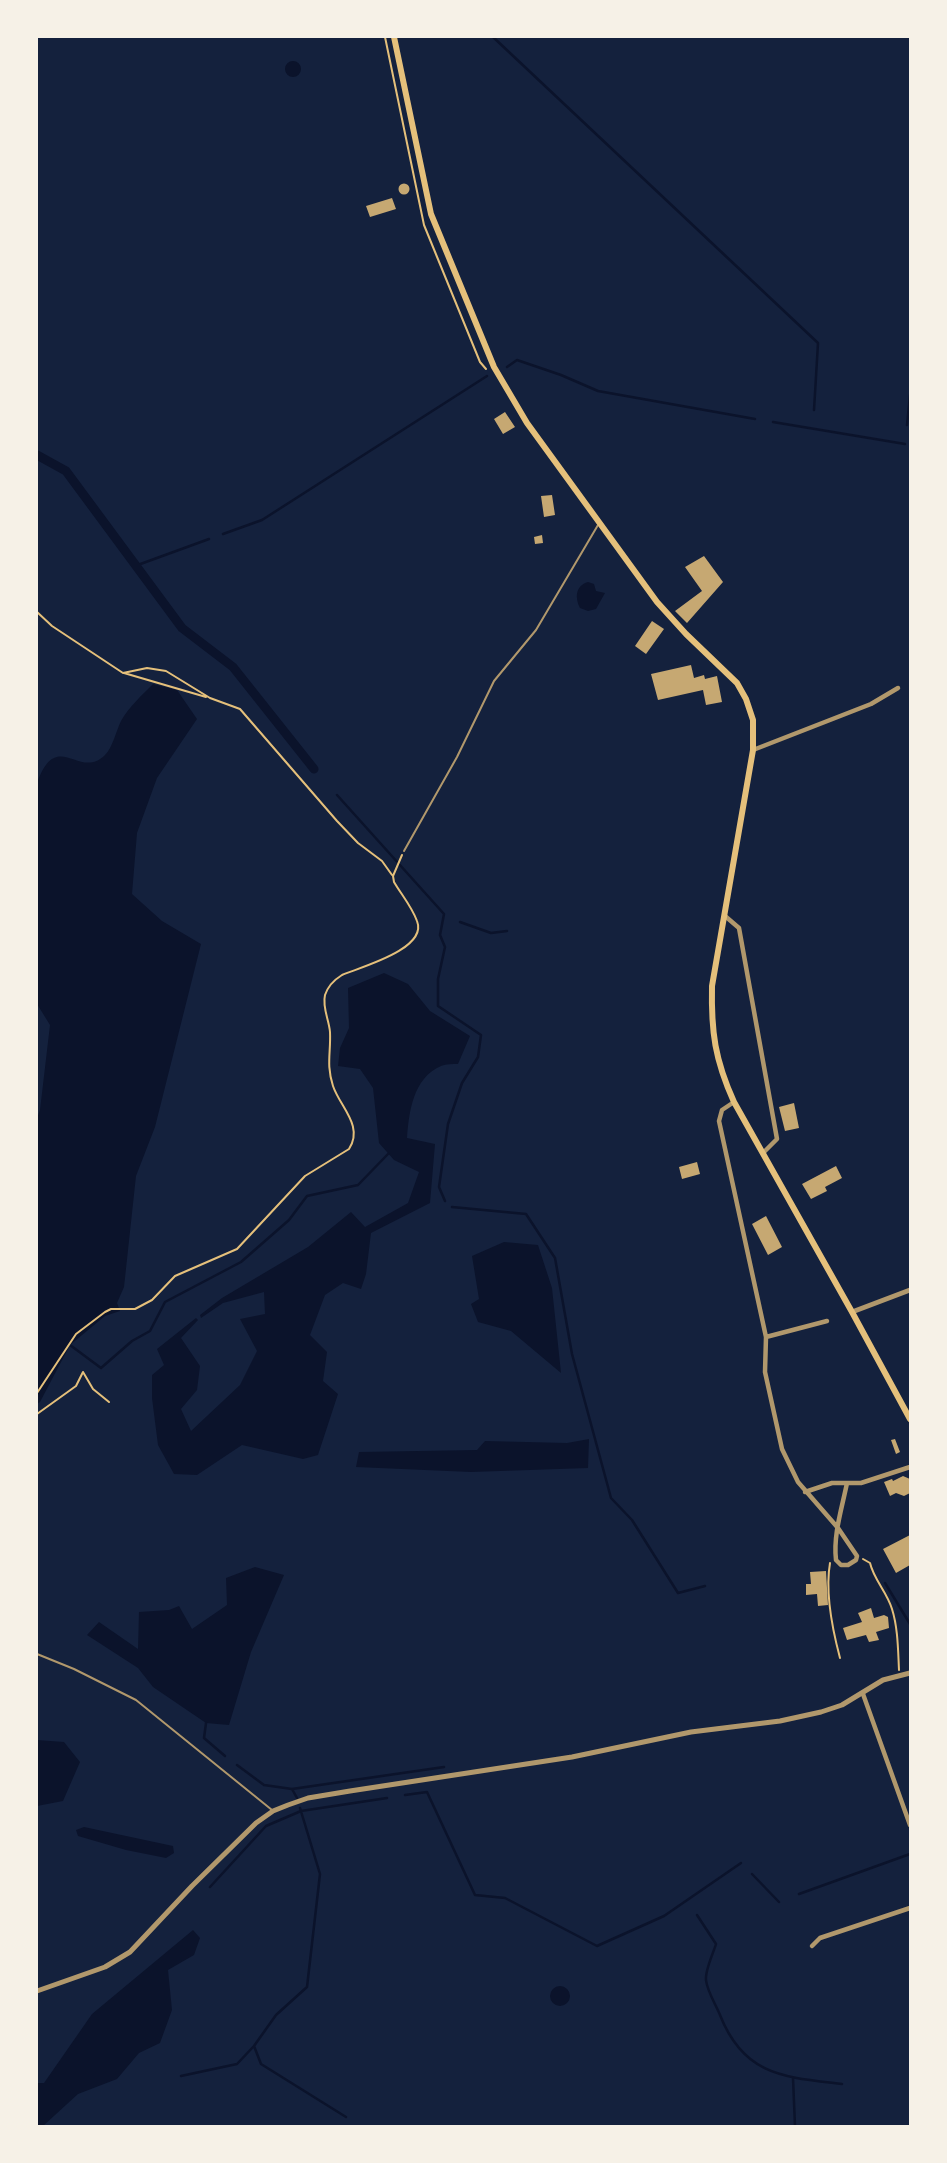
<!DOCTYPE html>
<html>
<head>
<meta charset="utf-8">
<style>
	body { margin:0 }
	#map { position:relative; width:947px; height:2163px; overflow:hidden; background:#14213d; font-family:Lora,serif }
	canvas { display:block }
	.frame { position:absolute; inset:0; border:38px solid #f6f1e7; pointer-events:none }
</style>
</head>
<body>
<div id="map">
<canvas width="947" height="2163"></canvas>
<div class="frame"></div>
</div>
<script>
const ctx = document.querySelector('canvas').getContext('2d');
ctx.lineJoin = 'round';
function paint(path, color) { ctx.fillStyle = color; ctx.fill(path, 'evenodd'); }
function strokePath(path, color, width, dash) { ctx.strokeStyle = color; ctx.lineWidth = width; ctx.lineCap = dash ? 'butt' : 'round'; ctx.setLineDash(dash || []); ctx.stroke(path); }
const water = new Path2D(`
	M285 69a8 8 0 1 1 16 0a8 8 0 1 1-16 0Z
	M 588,582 L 594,584 L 596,591 L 605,593 L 596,609 L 588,611 L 580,608 C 575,598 575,586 588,582 Z
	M 153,684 L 177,690 L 197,719 L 157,778 L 137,833 L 132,894 L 162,921 L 201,944 L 155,1127 L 136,1176 L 124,1287 L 117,1303 L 120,1311 L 105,1316 L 70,1345 L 40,1402 L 37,1404 L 37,1118 L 40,1110 L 50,1025 L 37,1004 L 37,783 C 57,727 79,781 105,755 C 113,747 116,731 121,721 C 129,707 142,695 153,684 Z
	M 384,973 L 408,984 L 430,1011 L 470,1036 L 458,1064 C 453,1064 446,1064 441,1066 C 413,1078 409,1112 407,1138 L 435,1144 L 430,1203 L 371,1233 L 366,1274 L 361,1289 L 343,1283 L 325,1295 L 310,1335 L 327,1352 L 323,1381 L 338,1394 L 318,1455 L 303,1459 L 242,1445 L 197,1475 L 174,1474 L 158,1445 L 152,1398 L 152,1375 L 164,1365 L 157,1349 L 196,1318 L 198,1320 L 181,1338 L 200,1366 L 197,1390 L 181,1409 L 191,1431 L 240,1385 L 257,1351 L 240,1319 L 265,1314 L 264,1292 L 223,1303 L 201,1318 L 200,1315 L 222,1298 L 308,1247 L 351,1212 L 365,1227 L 408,1203 L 419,1172 L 394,1160 L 379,1143 L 373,1088 L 360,1069 L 338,1066 L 340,1048 L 349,1028 L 348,988 Z
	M 504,1242 L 538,1245 L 552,1288 L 561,1373 L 511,1331 L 478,1322 L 471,1304 L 479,1299 L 472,1256 Z
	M 589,1439 L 588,1468 L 471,1472 L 356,1467 L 359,1452 L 477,1450 L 485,1441 L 567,1443 Z
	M 255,1567 L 284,1575 L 251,1652 L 229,1725 L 206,1723 L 153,1687 L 138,1668 L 87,1635 L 99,1622 L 138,1649 L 139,1612 L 169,1610 L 179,1606 L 192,1629 L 227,1605 L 226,1578 Z
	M 37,1740 L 64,1742 L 80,1762 L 63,1801 L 37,1806 Z
	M 84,1827 L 173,1846 L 174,1853 L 166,1858 L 126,1850 L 78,1836 L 76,1830 Z
	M 193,1930 L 200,1938 L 194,1955 L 168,1970 L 172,2010 L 160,2043 L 139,2053 L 117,2079 L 78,2094 L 43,2126 L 37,2126 L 37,2083 L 44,2083 L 92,2014 Z
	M550 1996a10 10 0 1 1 20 0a10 10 0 1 1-20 0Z`);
const stream = new Path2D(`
	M 493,37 L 818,343 L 814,410
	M 507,367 L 517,360 L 561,375 L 598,391 L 755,419
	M 773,422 L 905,444
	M 907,425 L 910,395
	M 223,534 L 262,520 L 487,376
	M 135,566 L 209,539
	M 337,795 L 444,914 L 440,935 L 445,947 L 438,979 L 438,1006 L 481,1035 L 478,1057 L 462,1083 L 448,1124 L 439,1187 L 445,1201
	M 460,922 L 491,933 L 507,931
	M 452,1207 L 526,1214 L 555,1258 L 572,1354 L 611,1498 L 632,1520 L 678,1593 L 705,1586
	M 70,1345 L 101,1368 L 132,1341 L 150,1331 L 165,1302 L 241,1262 L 289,1220 L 307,1196 L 358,1185 L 388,1154
	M 885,1583 L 910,1624
	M 206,1723 L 204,1738 L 225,1756
	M 237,1765 L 264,1785 L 292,1789 L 444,1767
	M 292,1789 L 297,1798
	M 405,1795 L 427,1792 L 475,1895 L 505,1898 L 597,1946 L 664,1916 L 741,1863
	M 752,1874 L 779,1902
	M 210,1887 L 266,1826 L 301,1811 L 387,1798
	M 799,1894 L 910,1854
	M 697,1915 L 716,1944 C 713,1954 705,1970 706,1980 C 707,1991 716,2005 720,2015 C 744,2076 784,2077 842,2084
	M 254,2046 L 261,2064 L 346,2117
	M 181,2076 L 237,2064 L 254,2046 L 276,2015 L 307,1987 L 320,1874 L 300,1808
	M 793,2078 L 795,2126`);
const canal = new Path2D(`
	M 37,455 L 66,471 L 182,628 L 233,667 L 314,769`);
const building = new Path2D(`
	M398.5 189a5.5 5.5 0 1 1 11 0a5.5 5.5 0 1 1-11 0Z
	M 392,198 L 396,209 L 370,217 L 366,206 Z
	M 505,412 L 515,427 L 503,434 L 494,419 Z
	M 552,495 L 555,515 L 544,517 L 541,496 Z
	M 542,535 L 543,543 L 535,544 L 534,537 Z
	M 704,556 L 723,582 L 687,623 L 675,611 L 702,591 L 685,567 Z
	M 652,621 L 664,629 L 646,654 L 635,646 Z
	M 691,665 L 694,678 L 704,675 L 705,679 L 717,676 L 722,702 L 706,705 L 703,690 L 658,700 L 651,674 Z
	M 794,1103 L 799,1128 L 785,1131 L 779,1107 Z
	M 697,1162 L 700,1174 L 682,1179 L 679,1167 Z
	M 836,1166 L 842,1178 L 825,1187 L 827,1191 L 811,1199 L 802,1184 Z
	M 766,1216 L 782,1247 L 768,1255 L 752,1224 Z
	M 895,1439 L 900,1452 L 896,1454 L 891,1440 Z
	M 903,1476 L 910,1479 L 910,1493 L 904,1496 L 896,1493 L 890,1496 L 884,1482 L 892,1479 L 893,1481 Z
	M 910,1535 L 910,1565 L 896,1573 L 883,1549 Z
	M 826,1571 L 828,1605 L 818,1606 L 817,1594 L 806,1595 L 806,1584 L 811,1584 L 810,1572 Z
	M 871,1608 L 874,1618 L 884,1615 L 888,1617 L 889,1628 L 876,1632 L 879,1640 L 869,1642 L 866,1635 L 847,1640 L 843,1628 L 862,1622 L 858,1613 Z`);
const path = new Path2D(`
	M 385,37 L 424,225 L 480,362 L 486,369
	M 37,612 L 52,626 L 123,673 L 147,668 L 166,671 L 210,698 L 240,709 L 337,821 L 358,843 L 382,861 L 392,875
	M 124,673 L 206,697
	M 37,1393 L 76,1334 L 105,1312 L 111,1309 L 135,1309 L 152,1300 L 175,1276 L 237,1249 L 305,1176 L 349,1149 C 364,1126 340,1107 333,1086 C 326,1064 331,1053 330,1032 C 329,1020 322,1007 325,995 C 328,986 334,980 342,975 C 361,967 428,949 417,921 C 412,907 401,894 394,882 L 393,876 L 402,855
	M 37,1414 L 76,1386 L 83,1372 L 93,1389 L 109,1402
	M 863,1559 L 870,1563 C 874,1580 887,1592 892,1609 C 898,1628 898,1650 899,1670
	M 830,1563 C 825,1592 832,1628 840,1658`);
const service = new Path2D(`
	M 404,851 L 457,757 L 494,681 L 536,630 L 598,525
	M 37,1654 L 74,1669 L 136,1700 L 272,1810`);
const minor = new Path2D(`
	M 753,750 L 871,704 L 898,688
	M 725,916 L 739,928 L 777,1139 L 763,1153
	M 734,1102 L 722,1110 L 719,1121 L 766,1337 L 765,1372 L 782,1449 L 798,1482 L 838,1528 L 857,1556 L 856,1560 L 848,1565 L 841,1565 L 836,1560 C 833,1535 842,1508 847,1483
	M 766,1337 L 827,1321
	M 805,1492 L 832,1483 L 861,1483 L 910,1467
	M 863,1694 L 910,1825
	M 812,1946 L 820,1938 L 910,1908`);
const tertiary = new Path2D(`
	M 852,1312 L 910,1290
	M 37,1991 L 105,1967 L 130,1952 L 192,1886 L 256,1823 L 273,1811 L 288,1805 L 308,1798 L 350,1791 L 572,1757 L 691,1732 L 780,1721 L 821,1712 L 842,1705 L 883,1680 L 910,1673`);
const secondary = new Path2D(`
	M 394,37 L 431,214 L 494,367 L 527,423 L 657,602 L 686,634 L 737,683 L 746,699 L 753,720 L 753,750 L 712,986 C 711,1032 715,1060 734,1102 L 852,1312 L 910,1419`);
paint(water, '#0b132b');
strokePath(stream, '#0b132b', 2.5);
strokePath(canal, '#0b132b', 9);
paint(building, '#c6a872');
strokePath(path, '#e5c07b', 2);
strokePath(service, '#b1986c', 2);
strokePath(minor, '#b1986c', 4.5);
strokePath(tertiary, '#b1986c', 5);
strokePath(secondary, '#e5c07b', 6);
</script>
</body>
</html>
